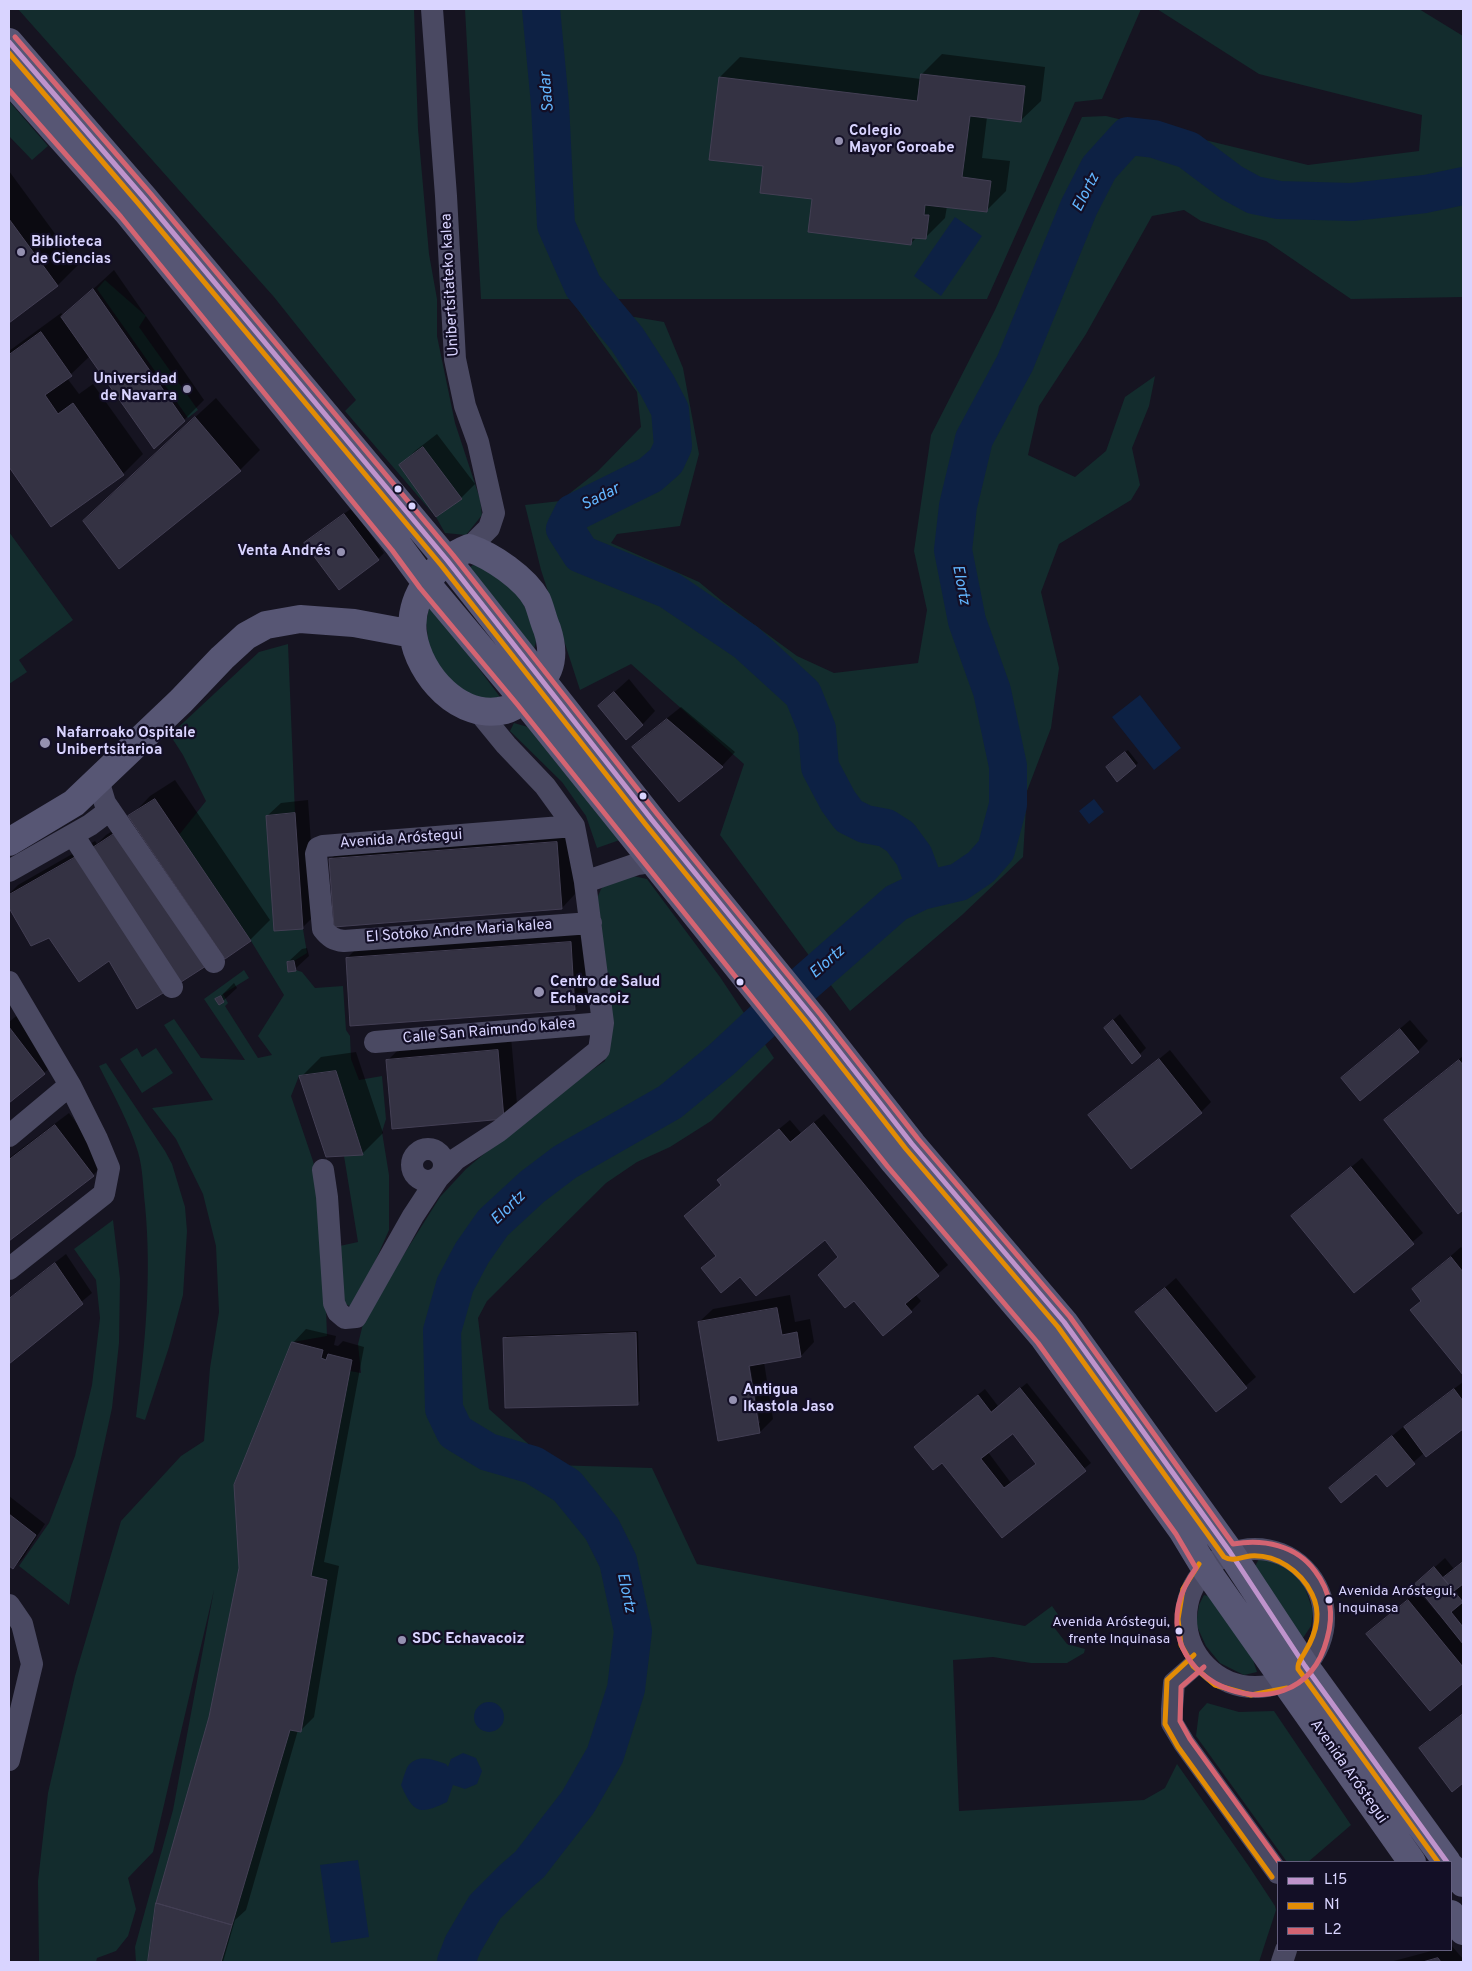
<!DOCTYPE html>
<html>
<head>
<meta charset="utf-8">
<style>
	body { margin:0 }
	#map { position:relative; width:1472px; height:1971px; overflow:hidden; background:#161421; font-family:Overpass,sans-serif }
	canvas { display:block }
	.frame { position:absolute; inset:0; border:10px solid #d9d4ff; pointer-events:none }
	.legend { position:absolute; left:1277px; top:1861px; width:175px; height:90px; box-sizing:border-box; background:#130f26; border:1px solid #625e7d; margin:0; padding:6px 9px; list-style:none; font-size:15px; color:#d9d4ff }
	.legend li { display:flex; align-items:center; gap:10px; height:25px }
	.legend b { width:25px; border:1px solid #625e7d }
</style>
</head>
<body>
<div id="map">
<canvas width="1472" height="1971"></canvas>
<div class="frame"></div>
<ul class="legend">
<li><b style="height:6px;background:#bf93cc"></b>L15</li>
<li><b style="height:6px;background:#e28c05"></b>N1</li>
<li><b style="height:6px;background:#d46472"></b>L2</li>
</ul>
</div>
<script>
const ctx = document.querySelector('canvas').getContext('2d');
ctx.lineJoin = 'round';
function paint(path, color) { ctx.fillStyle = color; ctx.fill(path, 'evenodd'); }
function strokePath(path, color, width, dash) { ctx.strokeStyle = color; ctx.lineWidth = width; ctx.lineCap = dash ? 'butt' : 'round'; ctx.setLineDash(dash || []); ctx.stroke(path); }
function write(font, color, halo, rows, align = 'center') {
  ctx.font = font + ' Overpass,sans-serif'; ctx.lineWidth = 4.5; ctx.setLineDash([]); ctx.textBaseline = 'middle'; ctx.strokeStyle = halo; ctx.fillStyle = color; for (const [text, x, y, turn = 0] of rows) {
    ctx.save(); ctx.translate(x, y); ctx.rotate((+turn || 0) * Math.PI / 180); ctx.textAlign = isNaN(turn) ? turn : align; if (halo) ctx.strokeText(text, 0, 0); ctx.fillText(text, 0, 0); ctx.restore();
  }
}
const green = new Path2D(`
	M 18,9 L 414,9 L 418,129 L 429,254 L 437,299 L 437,336 L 455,423 L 480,499 L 482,515 L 466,535 L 445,533 L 436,517 L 345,411 L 356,400 L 274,297 Z
	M 465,9 L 1141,9 L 1102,99 L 1075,102 L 987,299 L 481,299 Z
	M 1157,9 L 1419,9 L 1463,36 L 1463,297 L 1351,299 L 1266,241 L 1201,221 L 1184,210 L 1152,216 L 1086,334 L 1039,406 L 1028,455 L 1075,477 L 1106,451 L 1125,397 L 1155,376 L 1149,406 L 1132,448 L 1140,485 L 1131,500 L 1059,544 L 1041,592 L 1059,668 L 1051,728 L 1027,791 L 1023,857 L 962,915 L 850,1011 L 720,835 L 744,764 L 631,664 L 580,690 L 541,570 L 525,505 L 560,501 L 598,471 L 641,427 L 637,392 L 576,307 L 664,322 L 683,368 L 699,454 L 680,526 L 617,534 L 611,543 L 699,582 L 722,601 L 797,656 L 834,673 L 918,663 L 927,610 L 914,551 L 931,435 L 995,310 L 1082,117 L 1106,116 L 1308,165 L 1419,151 L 1422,115 L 1259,74 Z
	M 9,101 L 48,146 L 32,160 L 9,136 Z
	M 105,280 L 146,316 L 139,327 L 198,410 L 188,418 L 97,289 Z
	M 9,532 L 73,620 L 19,660 L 27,672 L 9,684 Z
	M 476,563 L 518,592 L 538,635 L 534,649 L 467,569 Z
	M 430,603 L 500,697 L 481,702 L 444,678 L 429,647 L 426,622 Z
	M 288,644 L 295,813 L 303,929 L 307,953 L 294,961 L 296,970 L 302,972 L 315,988 L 343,986 L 346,1030 L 350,1036 L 351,1059 L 359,1080 L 382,1076 L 386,1119 L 382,1132 L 389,1175 L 389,1230 L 359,1298 L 351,1307 L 341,1301 L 335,1247 L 358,1242 L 344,1156 L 363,1154 L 336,1071 L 299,1076 L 291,1096 L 313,1161 L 322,1202 L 327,1336 L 293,1342 L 323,1350 L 321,1358 L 326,1359 L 328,1354 L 352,1360 L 350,1371 L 361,1373 L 358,1344 L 365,1316 L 440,1197 L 466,1169 L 544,1103 L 605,1061 L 607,1044 L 596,901 L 601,889 L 611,878 L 633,876 L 647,879 L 720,977 L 774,1058 L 711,1121 L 670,1147 L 637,1162 L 606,1183 L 487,1301 L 478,1318 L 489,1409 L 552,1465 L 652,1468 L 697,1564 L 1025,1626 L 1052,1606 L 1061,1619 L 1053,1626 L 1067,1644 L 1085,1649 L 1084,1653 L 1067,1663 L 1031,1663 L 993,1657 L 953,1660 L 959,1811 L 1144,1800 L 1165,1788 L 1177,1764 L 1248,1865 L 1275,1906 L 1276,1910 L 1259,1962 L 136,1962 L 135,1947 L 173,1810 L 214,1590 L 153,1852 L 128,1878 L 136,1909 L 128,1936 L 116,1951 L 97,1958 L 96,1962 L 39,1962 L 38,1881 L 48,1793 L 75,1676 L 121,1521 L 181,1456 L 204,1441 L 210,1368 L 219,1312 L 216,1246 L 203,1194 L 176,1139 L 152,1108 L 213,1100 L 164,1025 L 174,1019 L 201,1058 L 245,1060 L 204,999 L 244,970 L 249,978 L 223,994 L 228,1003 L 225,1006 L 258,1058 L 272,1055 L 258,1036 L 284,995 L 251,941 L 179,835 L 206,801 L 183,755 L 170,735 L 259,652 Z
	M 514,723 L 528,727 L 631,836 L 597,848 L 586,816 L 562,782 L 510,731 Z
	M 137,1048 L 142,1057 L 156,1048 L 173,1073 L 142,1093 L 120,1059 Z
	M 106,1063 L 165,1151 L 172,1164 L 185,1207 L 187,1231 L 183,1295 L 169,1347 L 145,1420 L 136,1417 C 145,1345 152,1278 145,1205 C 143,1188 143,1169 138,1152 C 129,1122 113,1094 99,1066 Z
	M 113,1220 L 120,1279 L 119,1343 L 112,1408 L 69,1605 L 19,1566 L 49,1523 L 75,1456 L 92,1385 L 100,1318 L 96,1280 L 74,1249 Z
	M 1260,1557 L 1286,1566 L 1303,1582 L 1313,1611 L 1311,1626 L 1303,1638 L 1254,1568 Z
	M 1204,1595 L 1212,1597 L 1252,1657 L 1257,1672 L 1244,1675 L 1220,1663 L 1206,1646 L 1196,1624 L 1199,1605 Z
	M 1207,1703 L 1239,1712 L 1274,1711 L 1351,1825 L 1308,1862 L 1287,1862 L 1196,1736 L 1199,1712 Z`);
const water = new Path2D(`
	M 955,217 L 982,236 L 941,296 L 914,276 Z
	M 1140,695 L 1181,748 L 1154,770 L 1112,717 Z
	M 1094,799 L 1104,812 L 1089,824 L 1079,811 Z
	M474 1717a15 15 0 1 1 30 0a15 15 0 1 1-30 0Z
	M 463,1753 L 476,1758 L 482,1771 L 477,1784 L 465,1789 L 453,1785 L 447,1802 C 419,1815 414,1814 401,1785 C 403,1780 405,1771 408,1766 C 418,1753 434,1760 446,1764 L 448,1767 L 451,1759 Z
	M 358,1860 L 369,1937 L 331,1943 L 320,1865 Z`);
const shadow = new Path2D(`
	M 942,54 L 1045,67 L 1041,101 L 1020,121 L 987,117 L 982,158 L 1010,161 L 1006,191 L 986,211 L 947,206 L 945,218 L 925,238 L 917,237 L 911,243 L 814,198 L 765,165 L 720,77 L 740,57 L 921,79 L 922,74 Z
	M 9,171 L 78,265 L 58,285 L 9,322 Z
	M 114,270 L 204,400 L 184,420 L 90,356 L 67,378 L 79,394 L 93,384 L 143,454 L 123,474 L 51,525 L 9,465 L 9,351 L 61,313 L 64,316 Z
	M 216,398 L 260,450 L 240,470 L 104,501 Z
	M 437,434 L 475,484 L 461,498 L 436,515 L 401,465 L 415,451 Z
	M 352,508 L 384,553 L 378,559 L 312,537 Z
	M 629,679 L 655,711 L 642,725 L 599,706 Z
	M 681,707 L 735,752 L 722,766 L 679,801 L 633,747 L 647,734 Z
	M 1128,750 L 1138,763 L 1135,766 L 1110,765 Z
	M 175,780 L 270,920 L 250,940 L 221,950 L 110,959 L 49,937 L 32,944 L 9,906 L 9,894 L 18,885 L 95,841 L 97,844 L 106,835 L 132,819 L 130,817 L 150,796 Z
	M 308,800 L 316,914 L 303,927 L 267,816 L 281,803 Z
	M 570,829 L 575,894 L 562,908 L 330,860 L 344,846 Z
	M 584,929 L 588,995 L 575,1008 L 347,958 L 360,945 Z
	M 307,948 L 309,956 L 295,969 L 288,962 L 302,949 Z
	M 234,983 L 237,988 L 223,1001 L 217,1000 Z
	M 21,1012 L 58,1060 L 44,1073 L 9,1101 L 9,1022 Z
	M 1120,1014 L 1146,1048 L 1132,1062 L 1112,1021 Z
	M 1410,1020 L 1428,1041 L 1418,1051 L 1343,1078 Z
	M 511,1037 L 517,1104 L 503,1118 L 388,1060 L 401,1047 Z
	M 1170,1050 L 1211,1102 L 1201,1112 L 1090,1116 Z
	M 356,1052 L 383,1133 L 363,1153 L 326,1156 L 301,1077 L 321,1057 Z
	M 1463,1056 L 1463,1209 L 1458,1212 L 1385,1120 Z
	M 69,1113 L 106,1162 L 93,1175 L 9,1240 L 9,1158 Z
	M 824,1114 L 948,1265 L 915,1294 L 921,1301 L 911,1311 L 854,1299 L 819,1275 L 839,1256 L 825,1238 L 741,1275 L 703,1268 L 717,1255 L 686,1216 L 722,1184 L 729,1170 L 790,1120 L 801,1133 Z
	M 1362,1158 L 1423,1233 L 1355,1291 L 1293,1216 Z
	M 1461,1247 L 1463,1250 L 1463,1373 L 1411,1310 L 1422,1299 L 1413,1289 Z
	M 66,1254 L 92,1293 L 9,1362 L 9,1298 Z
	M 1176,1278 L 1256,1377 L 1217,1411 L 1137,1312 Z
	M 790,1295 L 795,1322 L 810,1319 L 814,1342 L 801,1356 L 764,1362 L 773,1419 L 760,1432 L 699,1322 L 713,1309 ZM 746,1360 L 749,1360 L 760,1423 L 757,1423 Z
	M 306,1329 L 336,1336 L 334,1345 L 338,1346 L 343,1341 L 364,1347 L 324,1562 L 339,1566 L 314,1717 L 300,1731 L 298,1730 L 246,1910 L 235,1920 L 223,1962 L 150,1962 L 157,1903 L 210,1717 L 293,1343 Z
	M 638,1331 L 640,1401 L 637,1404 L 504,1338 L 507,1336 Z
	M 1463,1382 L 1463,1427 L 1426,1455 L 1424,1453 L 1387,1485 L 1376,1472 L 1341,1478 L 1403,1427 L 1404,1429 L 1415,1418 Z
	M 1027,1383 L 1091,1463 L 1002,1536 L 942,1461 L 922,1440 L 985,1389 L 998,1406 ZM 1014,1433 L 1037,1463 L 1011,1483 L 988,1452 Z
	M 9,1496 L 45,1524 L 23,1558 L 13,1568 L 9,1565 Z
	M 1445,1558 L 1454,1569 L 1463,1562 L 1463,1681 L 1430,1709 L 1378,1624 L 1418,1591 L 1439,1615 L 1440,1614 L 1416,1584 Z
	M 1463,1713 L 1463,1782 L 1452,1790 L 1420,1748 L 1430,1738 Z
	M 1451,1945 L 1463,1959 L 1463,1962 L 1390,1962 L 1435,1950 L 1451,1950 Z`);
const river = new Path2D(`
	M 541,9 L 550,104 L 556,225 L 583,286 L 627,339 L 657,385 L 670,410 L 673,446 L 666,461 L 650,475 L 573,513 L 565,529 L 581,554 L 669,590 L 746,642 L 803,694 L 817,729 L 820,767 L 838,801 L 849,816 L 865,824 L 886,828 L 900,837 L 914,856 L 921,875 L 921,891
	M 456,1962 L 463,1944 L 485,1907 L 514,1878 L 530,1864 L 578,1802 L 605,1755 L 626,1689 L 633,1631 L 618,1561 L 602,1529 L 567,1486 L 533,1465 L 488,1452 L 455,1432 L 444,1409 L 442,1331 L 455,1285 L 472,1253 L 493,1223 L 532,1187 L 565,1162 L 670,1102 L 721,1060 L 782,1003 L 896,903 L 921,891 L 959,882 L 981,867 L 996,850 L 1008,805 L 1008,766 L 992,691 L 967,621 L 953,550 L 958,506 L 974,439 L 1015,363 L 1079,207 L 1099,168 L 1128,136 L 1154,139 L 1188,150 L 1232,183 L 1254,195 L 1279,200 L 1352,202 L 1425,194 L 1463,186`);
const building = new Path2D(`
	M 921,74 L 1025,86 L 1021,122 L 970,116 L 962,177 L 991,181 L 987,212 L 925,205 L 924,215 L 929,215 L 926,239 L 912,238 L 911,245 L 808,232 L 812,199 L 760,193 L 763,166 L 709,160 L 719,77 L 917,101 Z
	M 9,219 L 58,286 L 9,323 Z
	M 93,289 L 185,421 L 154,449 L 61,317 Z
	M 41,332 L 72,376 L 45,395 L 58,414 L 73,403 L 124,475 L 51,527 L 9,467 L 9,355 Z
	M 195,417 L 241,471 L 119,569 L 83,521 Z
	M 423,447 L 462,499 L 436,517 L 399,465 Z
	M 344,514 L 379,560 L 339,590 L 304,543 Z
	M 614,692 L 643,725 L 626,740 L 598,706 Z
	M 667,719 L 723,767 L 679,802 L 632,747 Z
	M 1125,752 L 1136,766 L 1117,782 L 1106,767 Z
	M 155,799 L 251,941 L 225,959 L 128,816 Z
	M 295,813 L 303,929 L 274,931 L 266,816 Z
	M 120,830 L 206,966 L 178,984 L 91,849 Z
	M 557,842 L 562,909 L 334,927 L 329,859 Z
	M 81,854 L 168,990 L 137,1009 L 109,961 L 79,982 L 49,938 L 31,946 L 9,908 L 9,895 Z
	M 571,942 L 575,1010 L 350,1026 L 346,958 Z
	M 294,961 L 296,971 L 288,972 L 287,962 Z
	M 221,996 L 224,1002 L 219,1005 L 215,999 Z
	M 1113,1020 L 1141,1056 L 1132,1064 L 1104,1028 Z
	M 9,1027 L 45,1074 L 9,1103 Z
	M 1400,1029 L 1419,1052 L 1360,1101 L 1341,1078 Z
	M 498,1050 L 504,1119 L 392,1129 L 386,1060 Z
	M 1159,1059 L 1202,1113 L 1131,1169 L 1088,1115 Z
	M 1459,1060 L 1463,1065 L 1463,1210 L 1458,1214 L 1384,1120 Z
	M 336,1071 L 363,1155 L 326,1157 L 299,1076 Z
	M 814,1123 L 939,1276 L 905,1304 L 912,1312 L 883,1336 L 854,1301 L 845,1308 L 818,1275 L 838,1257 L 825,1240 L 756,1296 L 740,1277 L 721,1293 L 701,1268 L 716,1256 L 684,1216 L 721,1185 L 717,1180 L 779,1129 L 790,1142 Z
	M 55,1125 L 94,1176 L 9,1241 L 9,1160 Z
	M 1351,1167 L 1414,1244 L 1354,1293 L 1291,1216 Z
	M 1451,1257 L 1463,1272 L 1463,1375 L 1410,1310 L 1421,1301 L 1412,1289 Z
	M 55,1263 L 83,1304 L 9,1364 L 9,1299 Z
	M 1165,1288 L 1247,1388 L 1216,1412 L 1135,1312 Z
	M 777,1308 L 782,1335 L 797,1332 L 801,1357 L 749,1366 L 760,1433 L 718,1441 L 698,1322 Z
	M 636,1333 L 638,1405 L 505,1408 L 503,1338 Z
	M 292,1342 L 323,1350 L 321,1358 L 326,1360 L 328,1354 L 352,1360 L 311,1576 L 327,1580 L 301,1732 L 290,1730 L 232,1925 L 156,1903 L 209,1717 L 239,1568 L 234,1485 Z
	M 1020,1388 L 1086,1471 L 1002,1538 L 942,1463 L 933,1470 L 914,1447 L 978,1395 L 991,1412 ZM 1013,1434 L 1036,1464 L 1004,1488 L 981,1459 Z
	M 1454,1389 L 1463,1401 L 1463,1429 L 1426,1457 L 1404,1427 Z
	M 1392,1436 L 1415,1464 L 1387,1487 L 1376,1474 L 1341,1503 L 1329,1488 Z
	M 9,1514 L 36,1535 L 13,1569 L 9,1566 Z
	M 1463,1562 L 1463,1584 L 1454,1591 L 1443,1578 Z
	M 1434,1567 L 1463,1602 L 1451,1612 L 1463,1627 L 1463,1644 L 1415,1584 Z
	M 1408,1600 L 1463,1667 L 1463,1683 L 1430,1711 L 1366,1634 Z
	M 1463,1714 L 1463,1783 L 1452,1792 L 1419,1748 Z
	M 156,1903 L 232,1925 L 221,1962 L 148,1962 Z
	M 1438,1958 L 1441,1962 L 1423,1962 Z`);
const minor = new Path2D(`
	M 432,9 L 446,196 L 455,359 L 465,406 L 478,442 L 494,513 L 489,528 L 469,548
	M 98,780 L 105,803 L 214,962
	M 574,826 L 323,846 L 318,848 L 316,854 L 323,929 C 329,937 334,940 344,941 L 591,923
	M 73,835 L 172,987
	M 9,871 L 90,825 L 110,810
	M 585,882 L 637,864 L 651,862
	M 9,982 L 70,1085 L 97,1139 L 109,1168 L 104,1194 L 9,1269
	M 375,1042 L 603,1023
	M 9,1136 L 70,1085
	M412 1165a16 16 0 1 1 32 0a16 16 0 1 1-32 0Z
	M 323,1170 L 327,1197 L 334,1303 L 338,1312 L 345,1318 L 356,1317 L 413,1216 L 438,1178 L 456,1159 L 499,1131 L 599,1050 L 603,1023 L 585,882 L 574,826 L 545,786 L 506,745 L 479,712
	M1186 1618a69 69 0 1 1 138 0a69 69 0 1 1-138 0Z
	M 9,1605 L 22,1624 L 32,1664 L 9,1760
	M 1199,1661 L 1174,1683 L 1172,1709 L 1172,1723 L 1184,1743 L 1278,1873
	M 1282,1962 L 1286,1950`);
const secondary = new Path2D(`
	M 9,42 L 144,198 L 447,560 L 652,820 L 814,1019 L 912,1144 L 1064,1322 L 1230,1552 L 1305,1666 L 1447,1862
	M 9,79 L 127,212 L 398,545 L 426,583 L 523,699 L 894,1162 L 1044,1338 L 1182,1530 L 1205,1568 L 1412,1862
	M 469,548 C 492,556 525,578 537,600 C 541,609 543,620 547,629 C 553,647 554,667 540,682 C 531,692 518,707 505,710 C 460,721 419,676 413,634 C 408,597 436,561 469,548 Z
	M 9,842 L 74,803 L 181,701 L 222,658 L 246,636 L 266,625 L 300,619 L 354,623 L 413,634
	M 1451,1867 L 1463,1883
	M 1451,1914 L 1463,1931`);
const bus1 = new Path2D(`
	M 9,42 L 144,198 L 447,560 L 652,820 L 814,1019 L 912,1144 L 1064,1322 L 1230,1552 L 1305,1666 L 1447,1862`);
const bus2 = new Path2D(`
	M 9,53 L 138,203 L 441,565 L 646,825 L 808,1024 L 906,1149 L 1058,1327 L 1224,1557 C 1232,1562 1242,1557 1250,1556 C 1276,1554 1301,1571 1312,1594 C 1322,1614 1316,1634 1305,1652 C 1302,1658 1297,1662 1298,1669 L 1438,1862
	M 1199,1564 L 1183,1589 L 1178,1619 L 1181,1645 L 1193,1666 L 1215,1685 L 1251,1695 L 1287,1688
	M 1194,1655 L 1167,1680 L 1165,1724 L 1178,1747 L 1272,1877`);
const bus3 = new Path2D(`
	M 9,90 L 121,217 L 392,550 L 420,588 L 517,704 L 888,1167 L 1038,1343 L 1176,1534 L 1196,1568 C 1119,1677 1298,1751 1327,1639 C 1334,1615 1331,1592 1315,1571 C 1296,1545 1264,1539 1233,1544 L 1070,1317 L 918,1139 L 820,1014 L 658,815 L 453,555 L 150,193 L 15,37
	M 1204,1667 L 1181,1687 L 1180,1721 L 1190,1739 L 1279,1862`);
const markers = [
	[839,141,5,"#9591b1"],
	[21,252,5,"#9591b1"],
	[187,389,5,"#9591b1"],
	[398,489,4.5,"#d9d4ff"],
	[412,506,4.5,"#d9d4ff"],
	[341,552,5,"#9591b1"],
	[45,743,6,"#9591b1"],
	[643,796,4.5,"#d9d4ff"],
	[740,982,4.5,"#d9d4ff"],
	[539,992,6,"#9591b1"],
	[733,1400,5,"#9591b1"],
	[1329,1600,4.5,"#d9d4ff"],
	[1179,1631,4.5,"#d9d4ff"],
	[402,1640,5,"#9591b1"]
];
const busNames = [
	["Avenida Aróstegui,",1338,1592],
	["Inquinasa",1338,1609],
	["Avenida Aróstegui,",1170,1623,"right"],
	["frente Inquinasa",1170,1640,"right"]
];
const poiNames = [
	["Colegio",849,132],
	["Mayor Goroabe",849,149],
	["Biblioteca",31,243],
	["de Ciencias",31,260],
	["Universidad",177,380,"right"],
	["de Navarra",177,397,"right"],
	["Venta Andrés",331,552,"right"],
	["Nafarroako Ospitale",56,734],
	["Unibertsitarioa",56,751],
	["Centro de Salud",550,983],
	["Echavacoiz",550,1000],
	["Antigua",743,1391],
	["Ikastola Jaso",743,1408],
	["SDC Echavacoiz",412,1640]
];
const streetNames = [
	["Unibertsitateko kalea",451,285,-93],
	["Avenida Aróstegui",401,840,-4],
	["El Sotoko Andre Maria kalea",459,932,-4],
	["Calle San Raimundo kalea",489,1032,-5],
	["Avenida Aróstegui",1348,1772,55]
];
const waterNames = [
	["Sadar",548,92,-95],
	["Elortz",1087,193,-63],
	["Sadar",601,498,-27],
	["Elortz",960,585,79],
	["Elortz",828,963,-41],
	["Elortz",509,1209,-44],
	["Elortz",625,1593,78]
];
paint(green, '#132c2d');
paint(water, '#0d2144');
paint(shadow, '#0007');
strokePath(river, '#0d2144', 38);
paint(building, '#343243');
strokePath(building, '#433f54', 1);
strokePath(minor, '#4a4962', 22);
strokePath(secondary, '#575674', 28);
strokePath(bus1, '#bf93cc', 5);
strokePath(bus2, '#e28c05', 5);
strokePath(bus3, '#d46472', 5);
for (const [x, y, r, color] of markers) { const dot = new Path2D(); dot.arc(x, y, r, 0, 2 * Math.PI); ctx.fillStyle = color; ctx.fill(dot); strokePath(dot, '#130f26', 2); }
write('14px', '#d9d4ff', '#130f26', busNames, 'left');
write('bold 15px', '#d9d4ff', '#130f26', poiNames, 'left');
write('15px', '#d9d4ff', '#130f26', streetNames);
write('italic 16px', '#62b6ff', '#130f26', waterNames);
</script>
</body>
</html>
